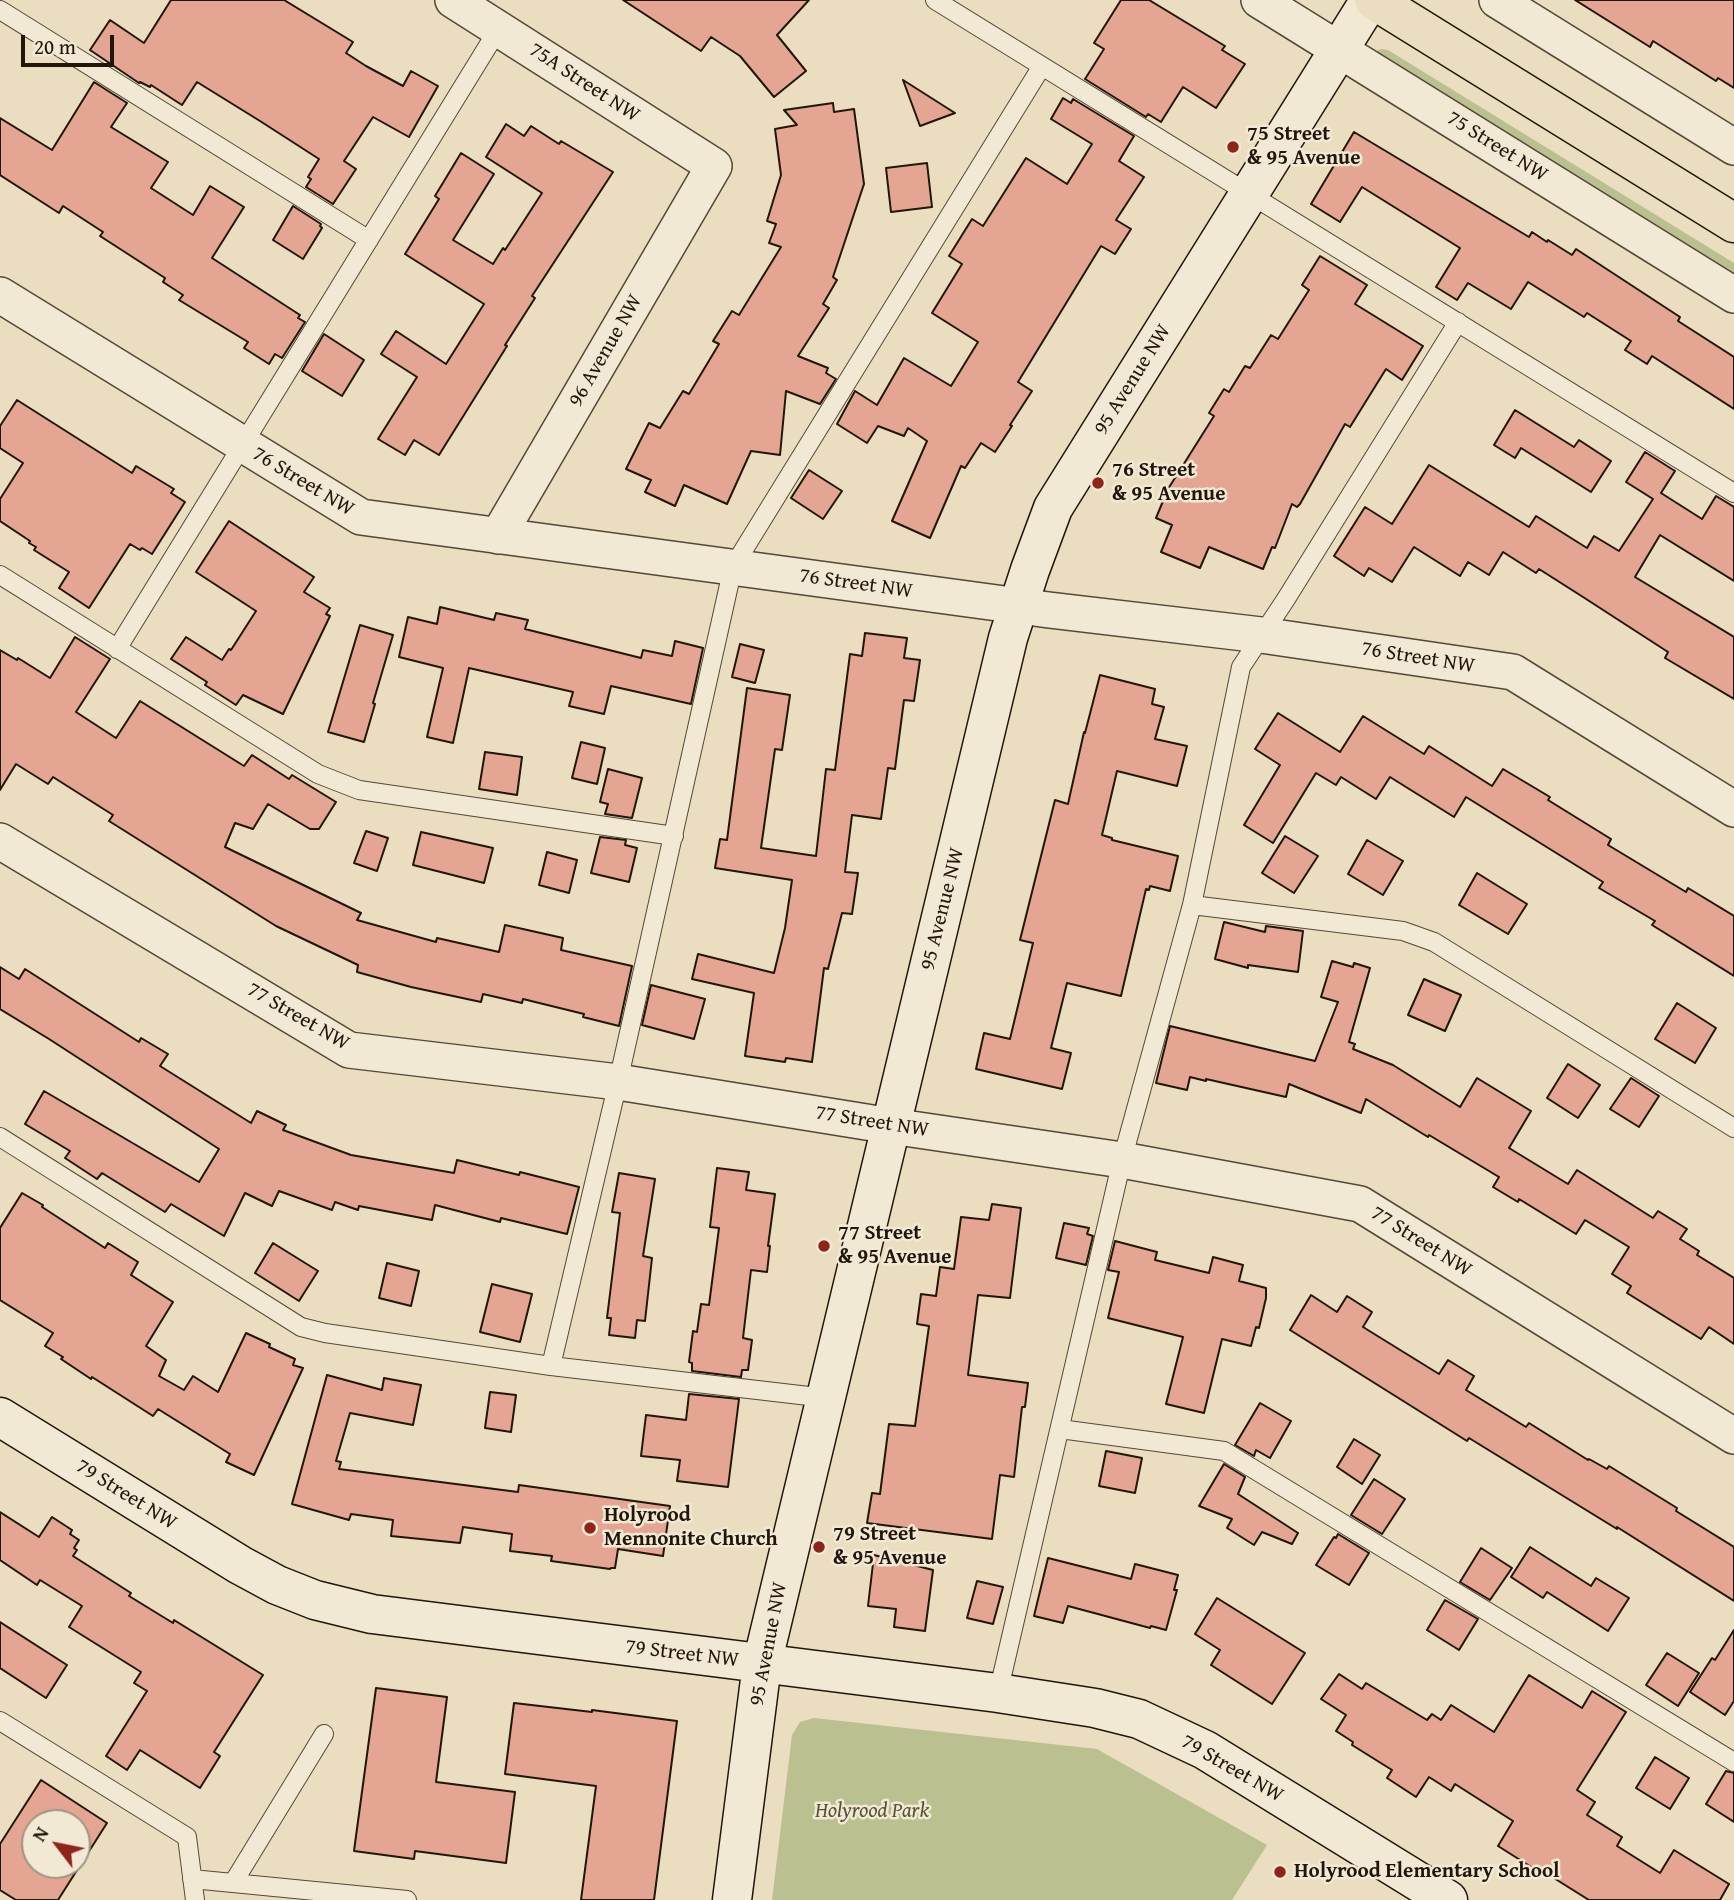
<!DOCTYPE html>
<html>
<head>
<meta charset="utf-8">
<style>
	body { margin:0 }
	#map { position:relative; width:1734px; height:1900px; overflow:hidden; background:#ebddbf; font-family:"Gentium Book Plus",serif }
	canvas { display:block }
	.north { position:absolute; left:21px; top:1809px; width:70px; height:70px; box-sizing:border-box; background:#f2e9d5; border:2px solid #9e9583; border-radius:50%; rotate:302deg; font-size:19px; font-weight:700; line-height:28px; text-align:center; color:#211609 }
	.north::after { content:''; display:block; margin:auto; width:24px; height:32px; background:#8f2418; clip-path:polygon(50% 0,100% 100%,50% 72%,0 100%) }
	.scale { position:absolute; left:21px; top:35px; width:93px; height:32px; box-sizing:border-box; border:4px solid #211609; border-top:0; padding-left:9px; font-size:21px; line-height:24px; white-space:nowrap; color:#211609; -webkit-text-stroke:5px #f2e9d5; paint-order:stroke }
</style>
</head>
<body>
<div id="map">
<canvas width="1734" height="1900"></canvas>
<div class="north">N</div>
<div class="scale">20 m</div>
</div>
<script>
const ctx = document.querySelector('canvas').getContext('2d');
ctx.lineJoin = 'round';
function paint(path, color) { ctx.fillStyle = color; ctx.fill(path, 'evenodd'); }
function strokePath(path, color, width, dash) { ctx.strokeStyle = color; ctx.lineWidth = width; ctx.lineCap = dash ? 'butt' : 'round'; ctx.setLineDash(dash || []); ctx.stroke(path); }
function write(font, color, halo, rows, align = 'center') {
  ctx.font = font + ' "Gentium Book Plus",serif'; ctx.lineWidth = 5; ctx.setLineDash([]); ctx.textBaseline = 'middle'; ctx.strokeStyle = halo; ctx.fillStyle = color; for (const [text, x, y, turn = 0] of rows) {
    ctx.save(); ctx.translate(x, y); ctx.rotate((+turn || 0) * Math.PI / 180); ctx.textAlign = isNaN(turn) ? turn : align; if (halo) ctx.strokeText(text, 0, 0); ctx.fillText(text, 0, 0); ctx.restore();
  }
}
const green = new Path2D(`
	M 1382,49 L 1388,50 L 1734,263 L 1734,278 L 1377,54 L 1378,50 Z
	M 814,1718 L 1097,1749 L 1267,1845 L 1232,1900 L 772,1900 L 792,1735 L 800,1722 Z`);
const building = new Path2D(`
	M 171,0 L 284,0 L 353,42 L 346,53 L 366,66 L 403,86 L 411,71 L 438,86 L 409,137 L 373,117 L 344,161 L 356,169 L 333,204 L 306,187 L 311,179 L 308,177 L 319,159 L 260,121 L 197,82 L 182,105 L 151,85 L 150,87 L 140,82 L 139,83 L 90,50 L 110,20 L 144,43 Z
	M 623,0 L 809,0 L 777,35 L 806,71 L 774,97 L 740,56 L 711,37 L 701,51 Z
	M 1121,0 L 1149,0 L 1225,46 L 1222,50 L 1245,64 L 1216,108 L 1183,87 L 1161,122 L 1148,114 L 1146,117 L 1085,79 L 1104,49 L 1094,43 Z
	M 1575,0 L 1734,0 L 1734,88 L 1718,78 L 1716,81 L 1653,41 L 1650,47 Z
	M 903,80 L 955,113 L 920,126 Z
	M 94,82 L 127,103 L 111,127 L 168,162 L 151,188 L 193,215 L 210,186 L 244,207 L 212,258 L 300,315 L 298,318 L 305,322 L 282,358 L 275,354 L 269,364 L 244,348 L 248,342 L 179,300 L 183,295 L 163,282 L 165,278 L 100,236 L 103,232 L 63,206 L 59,213 L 0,175 L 0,118 L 52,150 Z
	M 1063,98 L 1071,103 L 1073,99 L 1134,136 L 1119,161 L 1144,177 L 1116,220 L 1131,229 L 1115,254 L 1101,246 L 1018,382 L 1032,391 L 1010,425 L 1012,426 L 995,452 L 981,443 L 965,468 L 961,466 L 930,538 L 892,521 L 927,441 L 908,428 L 904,436 L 878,426 L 867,443 L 837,424 L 855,391 L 877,405 L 904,358 L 951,386 L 978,342 L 932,313 L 962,264 L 949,256 L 972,219 L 983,226 L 1026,158 L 1067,184 L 1092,144 L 1051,119 Z
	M 833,103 L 834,112 L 854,109 L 864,184 L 833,277 L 837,280 L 823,304 L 829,308 L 798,356 L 828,368 L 826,373 L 836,379 L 820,404 L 786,391 L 780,455 L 751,451 L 727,504 L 684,485 L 675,506 L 645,492 L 651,480 L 626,469 L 649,423 L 660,428 L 683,391 L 689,394 L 719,344 L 713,341 L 732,311 L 739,315 L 781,247 L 769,243 L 776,224 L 767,221 L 781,175 L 775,129 L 797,125 L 784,110 Z
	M 506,124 L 524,136 L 531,126 L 559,144 L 561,141 L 613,172 L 532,296 L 535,298 L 505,345 L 507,346 L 439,455 L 414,440 L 405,455 L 378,439 L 417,377 L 381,354 L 396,331 L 446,364 L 484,304 L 405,254 L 439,199 L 435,196 L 461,153 L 494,174 L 453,240 L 493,264 L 503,248 L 505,250 L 542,193 L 486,157 Z
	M 1354,132 L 1529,237 L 1532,232 L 1547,242 L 1548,240 L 1572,255 L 1576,249 L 1680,317 L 1678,321 L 1734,357 L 1734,409 L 1652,356 L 1647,364 L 1625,350 L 1631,341 L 1587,313 L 1584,317 L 1528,282 L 1511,309 L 1468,283 L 1457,300 L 1436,287 L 1460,248 L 1362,187 L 1340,222 L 1311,204 Z
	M 927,163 L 932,207 L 891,212 L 886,168 Z
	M 293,206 L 321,224 L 320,226 L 322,228 L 303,259 L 273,240 Z
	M 1320,256 L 1367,285 L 1355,304 L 1423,346 L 1402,380 L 1386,369 L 1350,427 L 1345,424 L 1300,504 L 1297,507 L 1292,504 L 1275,548 L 1272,547 L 1263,569 L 1209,547 L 1200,568 L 1161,552 L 1172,525 L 1156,518 L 1168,489 L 1214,416 L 1209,413 L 1224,389 L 1229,392 L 1245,366 L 1250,368 L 1271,335 L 1278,339 L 1309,290 L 1302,285 Z
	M 324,334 L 364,360 L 342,396 L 302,371 Z
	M 17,400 L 132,473 L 136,466 L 174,489 L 171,493 L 185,502 L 152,554 L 142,548 L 140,550 L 130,544 L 89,608 L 59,588 L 69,572 L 34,550 L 36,547 L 29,543 L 30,541 L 0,521 L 0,499 L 23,463 L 0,448 L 0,426 Z
	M 1515,410 L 1574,447 L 1579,440 L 1611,461 L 1591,492 L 1521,448 L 1515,458 L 1494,445 Z
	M 1645,452 L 1675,471 L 1661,493 L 1702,519 L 1716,496 L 1734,507 L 1734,581 L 1660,535 L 1635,577 L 1734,637 L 1734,699 L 1665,658 L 1668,652 L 1583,597 L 1539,569 L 1536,573 L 1503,552 L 1489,575 L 1468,562 L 1460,576 L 1414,547 L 1392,582 L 1369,568 L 1364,576 L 1334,556 L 1365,507 L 1392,524 L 1429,465 L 1529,527 L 1536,516 L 1587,548 L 1594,536 L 1619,551 L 1653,499 L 1626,482 Z
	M 809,470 L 842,491 L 823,519 L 791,498 Z
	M 229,521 L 314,577 L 304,592 L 330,608 L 326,614 L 330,616 L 283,714 L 243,695 L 236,705 L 205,685 L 207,682 L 171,659 L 186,637 L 222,660 L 229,649 L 231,650 L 256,611 L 196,572 Z
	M 440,607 L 494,620 L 496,613 L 528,620 L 525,629 L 641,658 L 643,650 L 672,656 L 675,641 L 703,648 L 691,704 L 611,686 L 604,714 L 569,706 L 573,692 L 469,668 L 453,743 L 427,737 L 443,668 L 399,657 L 408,617 L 437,624 Z
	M 360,625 L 393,635 L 373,703 L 375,704 L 364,742 L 328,732 Z
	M 865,633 L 907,638 L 904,658 L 920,660 L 914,701 L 904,700 L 895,769 L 888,768 L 881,819 L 852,815 L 845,872 L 858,873 L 852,914 L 842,913 L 828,969 L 824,968 L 812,1062 L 786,1058 L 785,1062 L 745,1056 L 754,993 L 692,979 L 698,954 L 774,973 L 785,928 L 792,880 L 715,868 L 720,839 L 727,840 L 747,688 L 790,695 L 782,750 L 775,749 L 761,848 L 816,856 L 826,769 L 835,770 L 850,654 L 862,656 Z
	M 75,637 L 110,659 L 76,712 L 116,738 L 140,701 L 244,766 L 252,755 L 289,779 L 292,775 L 336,802 L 319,829 L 310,829 L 268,804 L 253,829 L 235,823 L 225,847 L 361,913 L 357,920 L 436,942 L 437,938 L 499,952 L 505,925 L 563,938 L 561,950 L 632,966 L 619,1026 L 583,1017 L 584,1014 L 523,999 L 522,1003 L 483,994 L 481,1002 L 411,987 L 357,972 L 358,965 L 276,926 L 109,821 L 113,815 L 53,777 L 48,784 L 16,764 L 0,790 L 0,650 L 17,660 L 18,658 L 50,678 Z
	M 740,644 L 764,650 L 755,683 L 732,677 Z
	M 1100,675 L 1155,689 L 1152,704 L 1164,707 L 1155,739 L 1187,746 L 1177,786 L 1117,771 L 1102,835 L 1112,838 L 1112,840 L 1178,856 L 1170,891 L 1150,886 L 1149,890 L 1146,889 L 1121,996 L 1067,983 L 1051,1048 L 1071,1053 L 1062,1089 L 976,1069 L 984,1033 L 1010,1039 L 1033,943 L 1020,940 L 1055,800 L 1068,804 L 1084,732 L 1085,733 Z
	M 1278,713 L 1340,752 L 1363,716 L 1424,754 L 1429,746 L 1492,786 L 1503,769 L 1550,797 L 1548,800 L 1611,839 L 1608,845 L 1686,892 L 1688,888 L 1734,916 L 1734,976 L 1652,925 L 1655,921 L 1599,888 L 1603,882 L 1466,797 L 1454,817 L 1390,777 L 1376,799 L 1341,777 L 1336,785 L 1316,773 L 1273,843 L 1244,825 L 1280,765 L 1255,749 Z
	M 581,742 L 605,748 L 597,784 L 572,778 Z
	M 485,752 L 522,757 L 517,795 L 479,789 Z
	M 608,769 L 642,778 L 632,818 L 605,814 L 608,804 L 600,802 Z
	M 366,831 L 388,838 L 377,871 L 354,863 Z
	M 421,832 L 493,848 L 484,883 L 413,865 Z
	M 1285,836 L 1318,856 L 1294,893 L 1262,873 Z
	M 600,837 L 626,840 L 625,845 L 637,848 L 629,882 L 591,873 Z
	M 1367,840 L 1403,861 L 1383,895 L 1348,874 Z
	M 547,852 L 577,860 L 569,893 L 539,885 Z
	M 1477,873 L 1527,904 L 1508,934 L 1459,905 Z
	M 1224,922 L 1265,932 L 1266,926 L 1303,931 L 1298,972 L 1248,965 L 1248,968 L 1215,959 Z
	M 1332,961 L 1353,967 L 1354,963 L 1370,968 L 1349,1042 L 1355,1044 L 1353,1049 L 1393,1065 L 1460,1107 L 1477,1078 L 1531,1111 L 1509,1148 L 1568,1184 L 1577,1170 L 1653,1218 L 1658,1211 L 1687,1229 L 1680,1239 L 1699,1251 L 1697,1255 L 1734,1278 L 1734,1344 L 1709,1327 L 1701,1339 L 1627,1293 L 1631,1286 L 1612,1274 L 1629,1247 L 1585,1220 L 1576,1234 L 1519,1199 L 1518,1202 L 1493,1187 L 1499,1177 L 1429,1135 L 1428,1137 L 1366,1099 L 1361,1113 L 1289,1084 L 1286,1097 L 1206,1079 L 1206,1081 L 1190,1077 L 1187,1090 L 1156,1083 L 1170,1026 L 1315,1061 L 1338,1002 L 1321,997 Z
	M 0,967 L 19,979 L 25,969 L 139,1042 L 141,1038 L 168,1054 L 160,1066 L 251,1123 L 257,1111 L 286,1125 L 283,1130 L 351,1155 L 454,1173 L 457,1160 L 519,1175 L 520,1172 L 579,1187 L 567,1234 L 501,1218 L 500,1222 L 435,1205 L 432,1220 L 359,1206 L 358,1210 L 335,1202 L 332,1210 L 279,1191 L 272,1206 L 245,1193 L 224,1236 L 171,1204 L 165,1212 L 102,1173 L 97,1179 L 65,1158 L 70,1151 L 25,1124 L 44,1091 L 199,1182 L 219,1149 L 49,1039 L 0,1009 Z
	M 1424,979 L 1461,995 L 1445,1031 L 1408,1015 Z
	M 651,985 L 705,999 L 694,1039 L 642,1025 Z
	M 1677,1003 L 1716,1028 L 1695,1063 L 1655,1039 Z
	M 1568,1064 L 1600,1085 L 1578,1118 L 1547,1098 Z
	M 1631,1078 L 1659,1096 L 1639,1127 L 1610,1109 Z
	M 717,1168 L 749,1172 L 746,1190 L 775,1194 L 768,1246 L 770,1246 L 767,1272 L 751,1270 L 743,1338 L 752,1340 L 748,1370 L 742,1370 L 741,1377 L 692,1371 L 692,1363 L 689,1362 L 693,1331 L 697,1332 L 701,1304 L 709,1305 L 719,1228 L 710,1227 Z
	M 619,1173 L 655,1179 L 643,1256 L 652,1258 L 645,1321 L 637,1320 L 635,1338 L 609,1335 L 611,1318 L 607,1318 L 620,1213 L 612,1212 Z
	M 22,1193 L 43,1205 L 42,1207 L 105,1248 L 108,1243 L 138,1262 L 131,1275 L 173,1302 L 146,1346 L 166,1360 L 159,1376 L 184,1390 L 193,1376 L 218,1392 L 246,1333 L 270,1344 L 269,1347 L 295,1359 L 293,1365 L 303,1368 L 254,1475 L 226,1462 L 230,1454 L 158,1409 L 153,1416 L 92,1377 L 91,1379 L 61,1359 L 63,1357 L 45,1346 L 53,1333 L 0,1300 L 0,1228 Z
	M 992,1204 L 1021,1208 L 1010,1298 L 978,1295 L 968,1375 L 1028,1383 L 1025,1407 L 1022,1407 L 1014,1477 L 1000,1475 L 992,1539 L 867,1523 L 872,1493 L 880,1494 L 889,1424 L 915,1426 L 929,1326 L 917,1324 L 921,1294 L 936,1296 L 940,1267 L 954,1269 L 961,1217 L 989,1220 Z
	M 1064,1223 L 1089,1228 L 1087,1234 L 1093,1236 L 1086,1265 L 1056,1258 Z
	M 1115,1241 L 1157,1252 L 1155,1260 L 1209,1273 L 1213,1257 L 1243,1265 L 1239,1281 L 1266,1288 L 1266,1298 L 1259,1328 L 1256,1327 L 1251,1346 L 1222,1339 L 1204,1413 L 1166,1404 L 1183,1337 L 1108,1318 L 1119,1272 L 1108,1270 Z
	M 273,1243 L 318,1271 L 299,1301 L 255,1273 Z
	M 387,1263 L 419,1271 L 411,1306 L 379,1298 Z
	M 492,1284 L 532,1294 L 520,1342 L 480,1332 Z
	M 1311,1295 L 1337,1312 L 1347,1296 L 1372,1312 L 1363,1327 L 1439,1374 L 1448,1360 L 1474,1376 L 1466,1390 L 1526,1427 L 1529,1423 L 1588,1460 L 1589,1459 L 1607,1469 L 1609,1466 L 1677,1508 L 1676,1511 L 1734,1547 L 1734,1601 L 1617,1527 L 1617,1529 L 1469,1438 L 1467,1441 L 1290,1330 Z
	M 327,1375 L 382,1390 L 384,1378 L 421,1385 L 413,1425 L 350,1413 L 336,1461 L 341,1462 L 339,1469 L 518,1492 L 519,1485 L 670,1506 L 663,1556 L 618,1549 L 615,1568 L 611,1568 L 610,1569 L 551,1561 L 552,1556 L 510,1551 L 512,1534 L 463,1527 L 460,1543 L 391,1536 L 393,1520 L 351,1514 L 349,1520 L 292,1504 Z
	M 490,1392 L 516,1395 L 511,1432 L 485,1428 Z
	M 689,1394 L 739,1399 L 728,1487 L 677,1481 L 680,1460 L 641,1456 L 646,1415 L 686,1420 Z
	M 1260,1403 L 1291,1421 L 1270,1458 L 1256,1450 L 1254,1456 L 1235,1445 Z
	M 1354,1439 L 1380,1455 L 1362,1484 L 1337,1467 Z
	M 1106,1451 L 1142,1458 L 1135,1493 L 1099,1486 Z
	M 1224,1464 L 1245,1477 L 1238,1494 L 1298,1533 L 1292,1544 L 1262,1532 L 1254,1545 L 1227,1528 L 1232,1519 L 1199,1506 Z
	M 1374,1479 L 1405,1499 L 1382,1534 L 1351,1515 Z
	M 0,1512 L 39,1537 L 52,1517 L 72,1530 L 70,1534 L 79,1540 L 74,1548 L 77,1550 L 73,1556 L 131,1593 L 129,1596 L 173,1623 L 174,1620 L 263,1675 L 214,1752 L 220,1756 L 200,1788 L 140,1750 L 127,1770 L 106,1756 L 147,1691 L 134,1683 L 141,1672 L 69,1627 L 82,1606 L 40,1580 L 37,1585 L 0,1560 Z
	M 1338,1534 L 1369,1553 L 1349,1585 L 1316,1565 L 1334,1537 L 1336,1538 Z
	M 1530,1547 L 1591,1586 L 1596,1578 L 1629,1598 L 1608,1631 L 1547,1592 L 1543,1598 L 1511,1577 Z
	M 1481,1548 L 1512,1568 L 1490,1600 L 1460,1582 Z
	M 874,1555 L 933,1570 L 925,1631 L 894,1627 L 896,1609 L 868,1606 Z
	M 1048,1558 L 1131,1579 L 1135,1564 L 1178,1575 L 1174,1590 L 1177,1590 L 1166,1630 L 1151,1626 L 1150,1628 L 1068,1606 L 1063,1623 L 1034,1616 Z
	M 977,1581 L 1003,1587 L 993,1624 L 967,1618 Z
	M 1217,1598 L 1305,1653 L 1272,1704 L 1211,1665 L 1220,1650 L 1195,1634 Z
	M 1445,1600 L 1478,1619 L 1459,1650 L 1427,1630 Z
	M 0,1622 L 67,1665 L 46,1698 L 0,1668 Z
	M 1734,1630 L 1734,1701 L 1725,1715 L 1690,1692 L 1712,1658 L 1715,1660 Z
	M 1667,1653 L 1699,1673 L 1678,1706 L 1646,1685 Z
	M 1339,1674 L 1362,1689 L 1366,1683 L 1427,1720 L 1432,1714 L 1441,1720 L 1451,1705 L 1494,1732 L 1529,1675 L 1582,1708 L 1592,1691 L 1626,1712 L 1577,1790 L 1595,1802 L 1587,1815 L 1622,1837 L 1617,1846 L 1660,1873 L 1674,1850 L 1729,1884 L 1720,1900 L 1589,1900 L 1549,1875 L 1547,1877 L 1498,1846 L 1513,1821 L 1455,1784 L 1451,1791 L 1429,1777 L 1416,1797 L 1387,1778 L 1392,1770 L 1352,1745 L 1353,1742 L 1336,1731 L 1346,1715 L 1321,1699 Z
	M 376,1688 L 447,1697 L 436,1782 L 515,1792 L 506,1863 L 415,1851 L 414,1859 L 354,1851 Z
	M 514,1703 L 592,1712 L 592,1710 L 677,1721 L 654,1900 L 581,1900 L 596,1786 L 505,1774 Z
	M 1655,1757 L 1689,1778 L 1670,1809 L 1636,1788 Z
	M 1726,1771 L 1734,1773 L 1734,1822 L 1706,1804 Z
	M 41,1780 L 107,1823 L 58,1900 L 16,1900 L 0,1890 L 0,1844 ZM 35,1823 L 77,1823 L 77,1865 L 35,1865 Z`);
const lane = new Path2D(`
	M 935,0 L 1734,493
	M 0,10 L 369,240
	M 0,575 L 318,774 L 359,790 L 674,836
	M 117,649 L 499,28
	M 1192,905 L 1403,931 L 1434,942 L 1734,1128
	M 0,1137 L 301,1327 L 325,1333 L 551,1366 L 826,1398
	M 551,1366 L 618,1082 L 733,567 L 1042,66
	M 1060,1429 L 1224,1451 L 1734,1762
	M 998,1693 L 1122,1160 L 1192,905 L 1241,667 L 1286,599 L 1458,322
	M 0,1721 L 187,1837 L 195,1900
	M 192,1879 L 407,1900
	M 233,1883 L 324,1734`);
const street = new Path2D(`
	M 453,0 L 714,166 L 498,536
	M 1259,0 L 1734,295
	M 1497,0 L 1734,147
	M 0,295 L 361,517 L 1049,610 L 1261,635 L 1513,672 L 1734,809
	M 0,841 L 349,1050 L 618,1082 L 891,1126 L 1122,1160 L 1360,1204 L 1734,1436`);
const secondary = new Path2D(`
	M 0,1417 L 240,1565 L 277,1585 L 315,1600 L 372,1614 L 998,1693 L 1095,1708 L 1139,1719 L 1205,1750 L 1448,1900
	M 732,1900 L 762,1664 L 1008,638 L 1030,570 L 1053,508 L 1370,0`);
const primary = new Path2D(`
	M 1374,0 L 1734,223`);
const markers = [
	[1233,147,7,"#8f2418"],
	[1098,483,7,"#8f2418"],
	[824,1246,7,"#8f2418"],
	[590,1528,7,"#8f2418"],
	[819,1547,7,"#8f2418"],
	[1280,1872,7,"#8f2418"]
];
const streetNames = [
	["75A Street NW",584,83,33],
	["75 Street NW",1497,147,32],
	["96 Avenue NW",606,351,-60],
	["95 Avenue NW",1133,380,-58],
	["76 Street NW",303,482,31],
	["76 Street NW",856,584,8],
	["76 Street NW",1418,658,9],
	["95 Avenue NW",943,909,-76],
	["77 Street NW",298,1017,30],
	["77 Street NW",872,1122,9],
	["77 Street NW",1421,1242,32],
	["79 Street NW",126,1495,32],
	["95 Avenue NW",769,1644,-79],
	["79 Street NW",682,1654,7],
	["79 Street NW",1232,1769,30]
];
const poiNames = [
	["75 Street",1247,135],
	["& 95 Avenue",1247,159],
	["76 Street",1112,471],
	["& 95 Avenue",1112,495],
	["77 Street",838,1234],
	["& 95 Avenue",838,1258],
	["Holyrood",604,1516],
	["Mennonite Church",604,1540],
	["79 Street",833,1535],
	["& 95 Avenue",833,1559],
	["Holyrood Elementary School",1294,1872]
];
const parkNames = [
	["Holyrood Park",872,1812]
];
paint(green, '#bac090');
paint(building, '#e4a692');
strokePath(building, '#211609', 2);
strokePath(lane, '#544836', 20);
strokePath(street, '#544836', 38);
strokePath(secondary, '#211609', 41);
strokePath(primary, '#211609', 41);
strokePath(lane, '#f2e9d5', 18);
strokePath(street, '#f2e9d5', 35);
strokePath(secondary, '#f2e9d5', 38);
strokePath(primary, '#ebddbf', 38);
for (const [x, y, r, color] of markers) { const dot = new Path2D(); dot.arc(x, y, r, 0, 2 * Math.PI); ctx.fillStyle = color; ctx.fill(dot); strokePath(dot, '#f2e9d5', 2.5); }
write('21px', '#211609', '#f2e9d5', streetNames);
write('bold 21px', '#211609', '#f2e9d5', poiNames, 'left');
write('italic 21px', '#575238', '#f2e9d5', parkNames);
</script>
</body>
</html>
